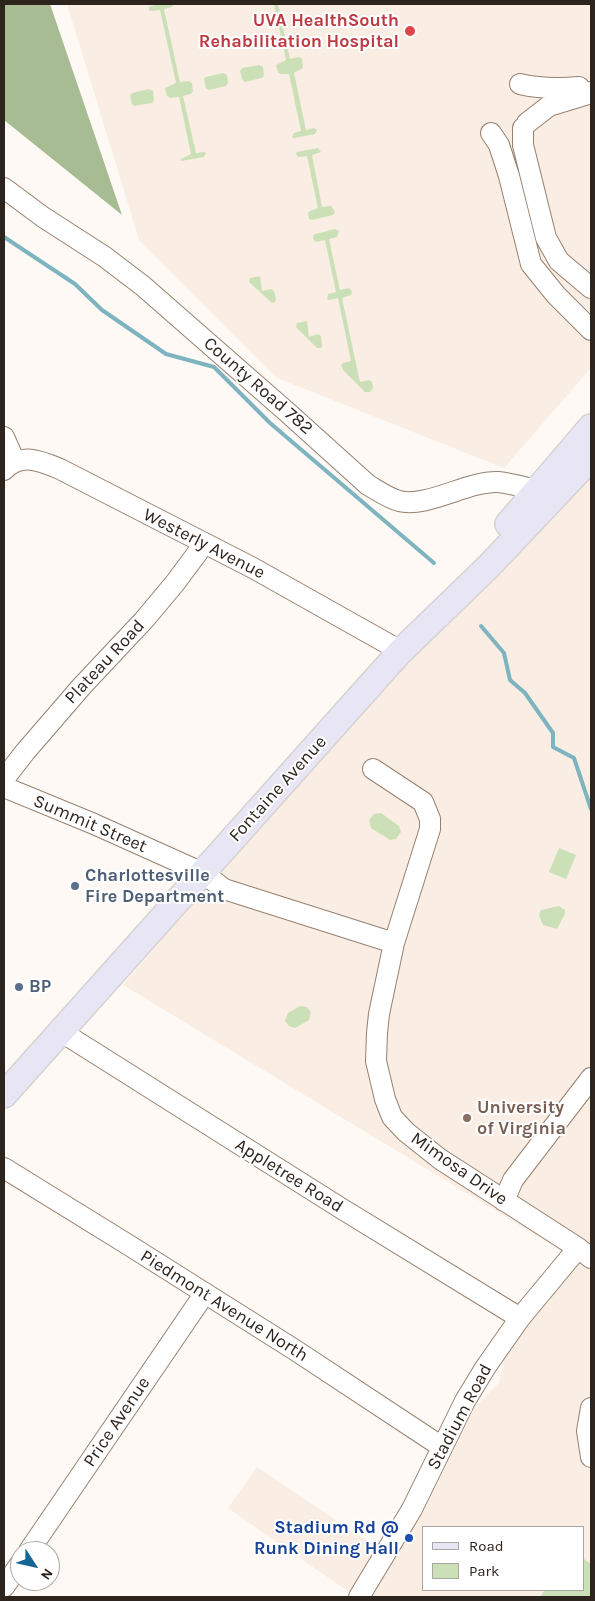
<!DOCTYPE html>
<html>
<head>
<meta charset="utf-8">
<style>
	body { margin:0 }
	#map { position:relative; width:595px; height:1601px; overflow:hidden; background:#fef9f5; font-family:Karla,sans-serif }
	canvas { display:block }
	.frame { position:absolute; inset:0; border:5px solid #2d241d; pointer-events:none }
	.legend { position:absolute; left:422px; top:1526px; width:162px; height:65px; box-sizing:border-box; background:#fff; border:1px solid #aba7a5; margin:0; padding:6px 9px; list-style:none; font-size:15px; color:#2d241d }
	.legend li { display:flex; align-items:center; gap:10px; height:25px }
	.legend b { width:25px; border:1px solid #aba7a5 }
	.north { position:absolute; left:10px; top:1541px; width:50px; height:50px; box-sizing:border-box; background:#fff; border:1px solid #aba7a5; border-radius:50%; rotate:125deg; font-size:14px; font-weight:700; line-height:20px; text-align:center; color:#2d241d }
	.north::after { content:''; display:block; margin:auto; width:18px; height:22px; background:#156597; clip-path:polygon(50% 0,100% 100%,50% 72%,0 100%) }
</style>
</head>
<body>
<div id="map">
<canvas width="595" height="1601"></canvas>
<div class="frame"></div>
<ul class="legend">
<li><b style="height:6px;background:#e8e5f4"></b>Road</li>
<li><b style="height:14px;background:#cce0b7"></b>Park</li>
</ul>
<div class="north">N</div>
</div>
<script>
const ctx = document.querySelector('canvas').getContext('2d');
ctx.lineJoin = 'round';
function paint(path, color) { ctx.fillStyle = color; ctx.fill(path, 'evenodd'); }
function strokePath(path, color, width, dash) { ctx.strokeStyle = color; ctx.lineWidth = width; ctx.lineCap = dash ? 'butt' : 'round'; ctx.setLineDash(dash || []); ctx.stroke(path); }
function write(font, color, halo, rows, align = 'center') {
  ctx.font = font + ' Karla,sans-serif'; ctx.lineWidth = 4; ctx.setLineDash([]); ctx.textBaseline = 'middle'; ctx.strokeStyle = halo; ctx.fillStyle = color; for (const [text, x, y, turn = 0] of rows) {
    ctx.save(); ctx.translate(x, y); ctx.rotate((+turn || 0) * Math.PI / 180); ctx.textAlign = isNaN(turn) ? turn : align; if (halo) ctx.strokeText(text, 0, 0); ctx.fillText(text, 0, 0); ctx.restore();
  }
}
const built = new Path2D(`
	M 67,4 L 591,4 L 591,368 L 504,468 L 277,378 L 139,240 Z
	M 591,476 L 591,1597 L 356,1597 L 228,1508 L 257,1467 L 385,1553 L 394,1538 L 403,1544 L 427,1505 L 475,1407 L 499,1383 L 515,1310 L 562,1251 L 123,985 L 274,807 L 398,671 ZM 424,1527 L 584,1527 L 584,1590 L 424,1590 Z`);
const green = new Path2D(`
	M 157,4 L 174,4 L 172,7 L 164,9 L 180,82 L 189,81 L 192,83 L 193,91 L 191,94 L 183,96 L 196,153 L 204,152 L 206,153 L 204,157 L 181,161 L 181,159 L 191,154 L 179,97 L 170,98 L 167,96 L 165,88 L 176,83 L 160,10 L 152,11 L 149,10 L 149,7 Z
	M 274,4 L 278,4 L 290,59 L 299,57 L 302,59 L 303,68 L 294,73 L 306,130 L 314,128 L 317,130 L 315,134 L 294,138 L 292,137 L 294,133 L 301,131 L 289,74 L 281,74 L 278,73 L 276,65 L 286,60 Z
	M 259,65 L 263,67 L 264,75 L 262,78 L 245,82 L 242,79 L 240,71 L 242,68 Z
	M 223,73 L 227,75 L 228,83 L 226,86 L 209,90 L 206,88 L 204,79 L 206,77 Z
	M 149,89 L 153,91 L 154,100 L 152,103 L 134,106 L 132,104 L 130,96 L 132,93 Z
	M 318,148 L 321,152 L 312,155 L 322,207 L 331,206 L 335,212 L 333,215 L 312,220 L 309,219 L 308,213 L 310,211 L 318,208 L 307,156 L 298,157 L 296,154 L 297,152 Z
	M 335,229 L 339,231 L 337,237 L 329,239 L 340,290 L 349,288 L 351,290 L 352,293 L 351,295 L 342,298 L 360,382 L 369,380 L 372,382 L 373,388 L 370,392 L 365,392 L 343,370 L 341,365 L 343,363 L 351,361 L 338,298 L 329,300 L 327,299 L 328,294 L 336,292 L 325,240 L 316,242 L 313,239 L 313,236 L 315,234 Z
	M 260,276 L 262,291 L 271,289 L 274,291 L 276,300 L 274,303 L 271,302 L 249,282 L 250,278 Z
	M 307,321 L 309,337 L 318,334 L 321,336 L 322,346 L 321,348 L 317,348 L 296,327 L 297,323 Z
	M 381,813 L 399,826 L 401,832 L 396,839 L 390,840 L 371,828 L 369,820 L 374,814 Z
	M 559,848 L 576,855 L 566,879 L 549,872 Z
	M 559,906 L 565,910 L 565,914 L 557,929 L 543,925 L 539,915 L 541,910 Z
	M 300,1006 L 307,1007 L 311,1012 L 309,1020 L 295,1028 L 289,1026 L 285,1021 L 288,1013 Z
	M 584,1559 L 591,1564 L 591,1597 L 540,1597 L 545,1590 L 584,1590 Z`);
const forest = new Path2D(`
	M 4,4 L 50,4 L 122,215 L 4,120 Z`);
const stream = new Path2D(`
	M 4,237 L 75,284 L 102,310 L 166,354 L 214,367 L 270,423 L 434,563
	M 481,626 L 504,653 L 510,680 L 525,693 L 553,733 L 553,747 L 574,758 L 591,809`);
const minor = new Path2D(`
	M 520,84 C 541,89 558,89 579,87
	M 527,123 L 549,106 L 585,95 L 591,92
	M 523,128 L 523,145 L 546,238 L 559,261 L 591,288
	M 491,133 L 499,145 L 509,176 L 531,264 L 556,295 L 591,330
	M 4,188 L 43,217 L 105,257 L 143,286 L 287,412 L 368,485 C 377,490 388,498 399,501 C 428,508 467,481 498,482 C 510,483 524,487 536,490
	M 4,437 L 15,462
	M 4,470 C 21,452 41,461 60,469 L 253,568 L 390,645 L 399,653
	M 373,769 L 423,802 L 430,819 L 430,829 L 394,943 L 379,1014 L 377,1033 L 376,1061 L 385,1099 L 392,1117 L 406,1132 L 440,1159 L 578,1248 L 591,1258
	M 4,779 L 25,752 L 82,686 L 144,620 L 175,583 L 204,544
	M 4,787 L 94,824 L 203,873 L 224,889 L 394,943
	M 60,1031 L 339,1207 L 520,1318
	M 4,1168 L 127,1244 L 295,1350 L 442,1447
	M 504,1201 L 513,1180 L 591,1078
	M 591,1408 L 587,1431 L 591,1457
	M 29,1551 L 205,1293
	M 4,1587 L 20,1564
	M 359,1597 L 412,1509 L 465,1401 L 485,1368 L 520,1318 L 578,1248`);
const major = new Path2D(`
	M 508,524 L 591,427
	M 4,1095 L 399,653 L 489,566 L 591,458`);
const markers = [
	[410,31,6,"#e0444e"],
	[75,886,5,"#5c6f8a"],
	[19,987,5,"#5c6f8a"],
	[467,1118,5,"#8d6e63"],
	[409,1538,5,"#1a4fb4"]
];
const healthNames = [
	["UVA HealthSouth",399,21],
	["Rehabilitation Hospital",399,42]
];
const streetNames = [
	["County Road 782",258,386,41],
	["Westerly Avenue",204,544,27],
	["Plateau Road",105,662,-47],
	["Fontaine Avenue",278,789,-48],
	["Summit Street",90,824,23],
	["Mimosa Drive",459,1169,35],
	["Appletree Road",289,1176,32],
	["Piedmont Avenue North",224,1306,32],
	["Stadium Road",460,1417,-62],
	["Price Avenue",117,1422,-56]
];
const serviceNames = [
	["Charlottesville",85,876],
	["Fire Department",85,897],
	["BP",29,987]
];
const educationNames = [
	["University",477,1108],
	["of Virginia",477,1129]
];
const transitNames = [
	["Stadium Rd @",399,1528],
	["Runk Dining Hall",399,1549]
];
paint(built, '#faeee4');
paint(green, '#cce0b7');
paint(forest, '#a8bc94');
strokePath(stream, '#7db4bf', 4);
strokePath(minor, '#96816f', 22);
strokePath(major, '#d5d3d2', 28);
strokePath(minor, '#fff', 20);
strokePath(major, '#e8e5f4', 25);
for (const [x, y, r, color] of markers) { const dot = new Path2D(); dot.arc(x, y, r, 0, 2 * Math.PI); ctx.fillStyle = color; ctx.fill(dot); strokePath(dot, '#fff', 2); }
write('bold 18px', '#be3a42', '#fff', healthNames, 'right');
write('18px', '#2d241d', '#fff', streetNames);
write('bold 18px', '#4e5e75', '#fff', serviceNames, 'left');
write('bold 18px', '#785e54', '#fff', educationNames, 'left');
write('bold 18px', '#164399', '#fff', transitNames, 'right');
</script>
</body>
</html>
